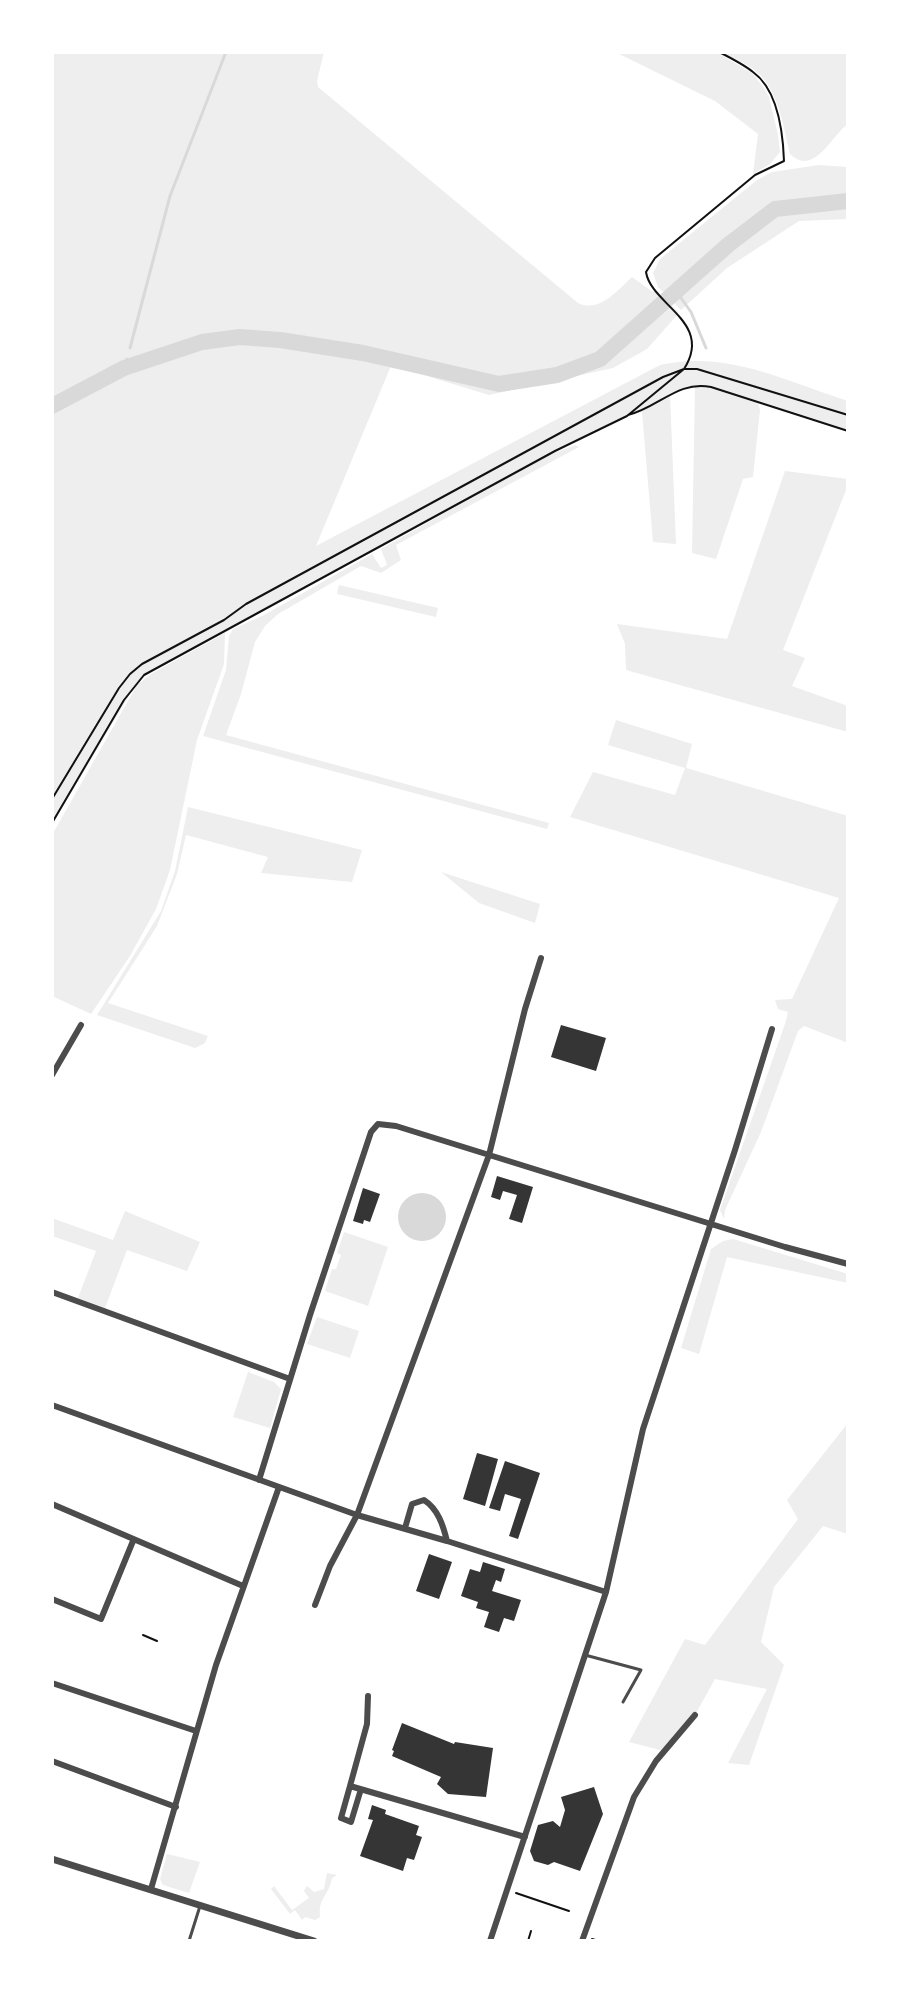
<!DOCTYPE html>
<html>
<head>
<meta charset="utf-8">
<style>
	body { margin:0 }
	#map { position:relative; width:900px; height:1993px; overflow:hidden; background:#fff; font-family:Helvetica,sans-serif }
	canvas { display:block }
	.frame { position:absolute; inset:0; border:54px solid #fff; pointer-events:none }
</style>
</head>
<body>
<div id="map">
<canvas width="900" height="1993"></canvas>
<div class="frame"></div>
</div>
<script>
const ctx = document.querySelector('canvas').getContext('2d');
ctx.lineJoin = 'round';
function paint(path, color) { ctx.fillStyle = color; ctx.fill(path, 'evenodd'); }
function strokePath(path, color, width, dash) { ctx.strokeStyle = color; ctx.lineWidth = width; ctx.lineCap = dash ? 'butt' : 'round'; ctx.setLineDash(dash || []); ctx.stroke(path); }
const green = new Path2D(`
	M 52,52 L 324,52 L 317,81 L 318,87 L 578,303 C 599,313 617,291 632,277 L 653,292 L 655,289 L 679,313 L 647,349 L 613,368 L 489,395 L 430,377 L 393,361 L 316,546 L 660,365 C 727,350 785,381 848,401 L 848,431 L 758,403 L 760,410 L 753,477 L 743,479 L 716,559 L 692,553 L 695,385 L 670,394 L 676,544 L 653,542 L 642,412 L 627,416 L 555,451 L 547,456 L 575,445 L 579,447 L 396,545 L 401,560 L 381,573 L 361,566 L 278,614 L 265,626 L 255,642 L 241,694 L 226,735 L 549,823 L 547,829 L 203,736 L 226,670 L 229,636 L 233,629 L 264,615 L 372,554 L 381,568 L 387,565 L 381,549 L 544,457 L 151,672 L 136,684 L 52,825 Z
	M 615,52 L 716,52 L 752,73 L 764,88 L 769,97 L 778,135 L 780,152 L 770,164 L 753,174 L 758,134 L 715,101 Z
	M 722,52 L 848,52 L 848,124 C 831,136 814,177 790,154 C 784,129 779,95 761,76 C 751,65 735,59 722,52 Z
	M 819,165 L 848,167 L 848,219 L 799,221 L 727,268 L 681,310 L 658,287 L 653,273 L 660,259 L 757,180 L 772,172 Z
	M 785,471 L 848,479 L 848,485 L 783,650 L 805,658 L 792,686 L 848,706 L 848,732 L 626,670 L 625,644 L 617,624 L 727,639 Z
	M 339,585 L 438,608 L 436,617 L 337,594 Z
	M 225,633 L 224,664 L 197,740 L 170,870 L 156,909 L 130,956 L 91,1014 L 52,996 L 52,835 L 137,685 L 151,674 Z
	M 616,720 L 692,744 L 686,768 L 848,816 L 848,1043 L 804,1026 L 798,1031 L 761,1132 L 725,1210 L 724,1219 L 720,1210 L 786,1021 L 788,1012 L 778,1009 L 775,1000 L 792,999 L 839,898 L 570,817 L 593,772 L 675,795 L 685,768 L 608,745 Z
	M 188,807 L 362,850 L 352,882 L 261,873 L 268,857 L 186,835 L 177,874 L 157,926 L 108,1003 L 208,1036 L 205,1043 L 195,1048 L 97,1015 L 161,911 L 175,871 Z
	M 441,872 L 540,904 L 535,923 L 479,903 Z
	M 125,1211 L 200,1242 L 187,1271 L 127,1250 L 105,1308 L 78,1298 L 96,1251 L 52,1236 L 52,1218 L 113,1240 Z
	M 344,1232 L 388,1247 L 368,1306 L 325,1291 L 332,1269 L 336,1269 L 341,1255 L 337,1253 Z
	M 733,1239 L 848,1274 L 848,1283 L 727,1257 L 699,1354 L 681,1348 L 711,1249 L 723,1241 Z
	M 317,1317 L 359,1331 L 350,1358 L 307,1344 Z
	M 248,1372 L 274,1382 L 281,1389 L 270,1428 L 233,1417 Z
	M 848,1423 L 848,1534 L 823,1526 L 774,1587 L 761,1642 L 784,1665 L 749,1765 L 728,1763 L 767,1689 L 715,1679 L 695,1715 L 664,1751 L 629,1742 L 685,1639 L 705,1645 L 798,1519 L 787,1500 Z
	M 167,1854 L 200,1862 L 189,1893 L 163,1885 L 160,1879 Z
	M 327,1873 L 337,1875 L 332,1878 C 329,1896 318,1897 320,1917 L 315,1920 L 305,1917 L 302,1920 L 295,1910 L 290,1914 L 271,1889 L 274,1886 L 292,1910 L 309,1898 L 304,1891 L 307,1886 L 314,1892 L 324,1889 Z`);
const water = new Path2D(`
	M398 1217a24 24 0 1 1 48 0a24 24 0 1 1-48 0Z`);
const stream = new Path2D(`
	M 676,291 L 691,312 L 706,348
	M 130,348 L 170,196 L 226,52
	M 124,368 L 127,359`);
const river = new Path2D(`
	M 52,406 L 124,368 L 202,342 L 240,337 L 280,340 L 363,353 L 499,384 L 557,375 L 600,359 L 728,245 L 775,209 L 848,201`);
const building = new Path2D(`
	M 561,1025 L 606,1038 L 596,1071 L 551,1057 Z
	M 497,1176 L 533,1187 L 522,1223 L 509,1219 L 517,1195 L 503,1191 L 500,1200 L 491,1197 Z
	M 363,1188 L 380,1194 L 370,1222 L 364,1220 L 363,1224 L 353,1221 Z
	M 477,1453 L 498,1459 L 485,1506 L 463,1499 Z
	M 505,1461 L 540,1473 L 518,1539 L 509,1536 L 521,1499 L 505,1494 L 500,1511 L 489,1508 Z
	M 429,1554 L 452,1562 L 439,1599 L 416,1591 Z
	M 483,1562 L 505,1569 L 501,1582 L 496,1580 L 492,1591 L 521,1600 L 514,1621 L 504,1618 L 499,1632 L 484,1627 L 489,1612 L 476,1608 L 478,1602 L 461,1596 L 470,1569 L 480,1572 Z
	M 402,1723 L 454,1744 L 455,1742 L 493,1748 L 486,1797 L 448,1794 L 437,1784 L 441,1777 L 392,1756 L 394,1751 L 392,1750 Z
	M 594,1787 L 603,1814 L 580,1871 L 554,1862 L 548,1865 L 534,1861 L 530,1851 L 538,1825 L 553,1821 L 560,1827 L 565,1810 L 561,1797 Z
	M 372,1805 L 386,1810 L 385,1814 L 419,1826 L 416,1835 L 422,1837 L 414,1860 L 407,1858 L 403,1871 L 360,1856 L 373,1820 L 368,1819 Z`);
const path = new Path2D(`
	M 628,415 C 658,408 678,380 711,387 L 848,431
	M 52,799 L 119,688 L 130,674 L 142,664 L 224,620 L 246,604 L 663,377 L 684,369 L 697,369 L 848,415
	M 52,823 L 124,700 L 144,675 L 555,451 L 627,416 L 684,369 C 714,322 651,305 646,272 L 655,258 L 755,175 L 784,161 C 783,133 778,90 753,72 C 743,64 731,58 719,52
	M 143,1635 L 157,1641
	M 516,1893 L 569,1911
	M 592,1939 L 599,1941
	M 528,1941 L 531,1931`);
const service = new Path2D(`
	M 585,1655 L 641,1670 L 623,1702
	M 189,1941 L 200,1906`);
const minor = new Path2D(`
	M 52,1075 L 81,1025
	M 52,1292 L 290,1379
	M 52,1405 L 357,1515 L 447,1541 L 606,1592
	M 259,1480 L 310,1315 L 371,1132 L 378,1124 L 396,1126 L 785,1247 L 848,1264
	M 52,1504 L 243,1586
	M 405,1528 L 412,1504 L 424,1500 C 438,1509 443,1525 447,1541
	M 52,1599 L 101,1619 L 133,1541
	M 315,1605 L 330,1566 L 357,1515 L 489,1155 L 525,1009 L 541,958
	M 52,1683 L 196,1731
	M 368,1696 L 367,1724 L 350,1786 L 525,1837
	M 52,1761 L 176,1807
	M 350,1786 L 341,1818 L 351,1822 L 361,1789
	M 151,1889 L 216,1665 L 279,1487
	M 490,1941 L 606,1592 L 643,1429 L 735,1150 L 772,1029
	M 582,1941 L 634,1797 L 656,1761 L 695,1715`);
const tertiary = new Path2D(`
	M 52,1859 L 314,1941`);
paint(green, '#eee');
paint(water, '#d9d9d9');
strokePath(stream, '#d9d9d9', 3);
strokePath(river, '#d9d9d9', 16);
paint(building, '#353535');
strokePath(path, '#111', 2);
strokePath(service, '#4c4c4c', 3);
strokePath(minor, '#4c4c4c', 6);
strokePath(tertiary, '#4c4c4c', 7);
</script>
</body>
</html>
